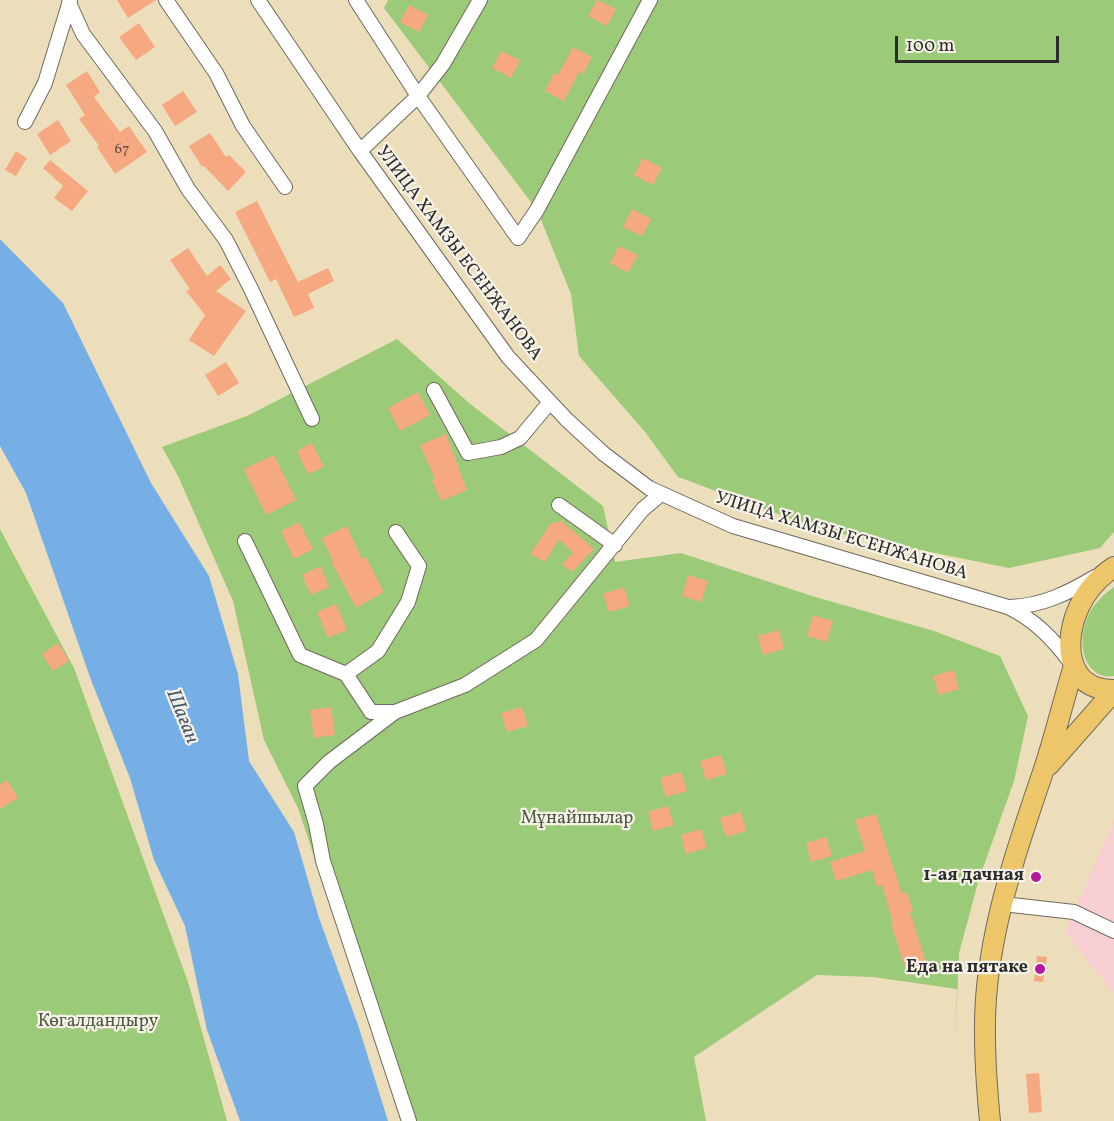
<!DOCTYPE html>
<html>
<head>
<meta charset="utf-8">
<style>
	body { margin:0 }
	#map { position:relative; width:1114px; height:1121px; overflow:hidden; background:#eddebb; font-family:Vollkorn,serif }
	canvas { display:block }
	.scale { position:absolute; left:895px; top:36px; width:164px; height:27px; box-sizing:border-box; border:3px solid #2b2b2b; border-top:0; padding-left:8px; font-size:18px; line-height:21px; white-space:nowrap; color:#2b2b2b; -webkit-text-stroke:4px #f7f3e8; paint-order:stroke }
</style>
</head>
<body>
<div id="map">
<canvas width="1114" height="1121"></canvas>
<div class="scale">100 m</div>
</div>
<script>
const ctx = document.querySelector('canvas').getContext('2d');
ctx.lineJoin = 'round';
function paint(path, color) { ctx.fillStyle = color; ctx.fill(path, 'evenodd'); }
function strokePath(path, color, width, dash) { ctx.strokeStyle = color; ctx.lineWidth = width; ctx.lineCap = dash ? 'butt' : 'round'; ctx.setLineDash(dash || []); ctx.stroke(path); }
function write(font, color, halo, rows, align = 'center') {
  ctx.font = font + ' Vollkorn,serif'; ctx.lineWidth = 4.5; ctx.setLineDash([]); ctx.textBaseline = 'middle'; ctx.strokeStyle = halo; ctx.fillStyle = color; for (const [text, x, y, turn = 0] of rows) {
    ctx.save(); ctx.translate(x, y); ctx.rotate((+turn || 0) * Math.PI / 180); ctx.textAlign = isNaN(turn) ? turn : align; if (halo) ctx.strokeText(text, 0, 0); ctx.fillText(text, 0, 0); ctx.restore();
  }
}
const built = new Path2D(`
	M 1114,820 L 1114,994 L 1065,932 Z`);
const green = new Path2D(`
	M 388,0 L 1114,0 L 1114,532 L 1100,548 L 1009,568 L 822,530 L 678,477 L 645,432 L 579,356 L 571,294 L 537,210 L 384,8 Z
	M 397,339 L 469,403 L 603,506 L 615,562 L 681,553 L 812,596 L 934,631 L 1000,656 L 1028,716 L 1014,781 L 979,879 L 959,953 L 955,1048 L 957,989 L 873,977 L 817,975 L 694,1057 L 706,1121 L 401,1121 L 298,808 L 264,740 L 233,601 L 178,476 L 162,447 L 247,416 Z
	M 0,529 L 74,668 L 188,982 L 227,1121 L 0,1121 Z
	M 1114,587 L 1114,676 C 1085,680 1078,646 1085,624 C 1089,609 1101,596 1114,587 Z`);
const water = new Path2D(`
	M 0,239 L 63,303 L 151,483 L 209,576 L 238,674 L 249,761 L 294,832 L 319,918 L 359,1028 L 388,1121 L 240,1121 L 207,1030 L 185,926 L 154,860 L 130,778 L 91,680 L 26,493 L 0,446 Z`);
const building = new Path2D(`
	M 117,0 L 156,0 L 128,18 Z
	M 597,0 L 616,9 L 607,26 L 588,16 Z
	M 409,5 L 428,15 L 419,32 L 400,22 Z
	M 139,23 L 155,47 L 136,60 L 119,37 Z
	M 573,47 L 592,57 L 583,74 L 579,72 L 564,101 L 545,91 L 554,73 L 558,75 Z
	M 501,51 L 520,60 L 511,78 L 492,68 Z
	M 87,71 L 100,92 L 94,97 L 120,132 L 129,126 L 147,152 L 115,174 L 97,147 L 99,146 L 79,119 L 85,115 L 66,85 Z
	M 183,91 L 197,112 L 175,126 L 162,105 Z
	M 58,120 L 71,141 L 50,155 L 37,134 Z
	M 210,133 L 226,157 L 229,155 L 246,172 L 228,191 L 204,166 L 202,167 L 189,146 Z
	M 16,151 L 27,158 L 16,176 L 5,170 Z
	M 643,158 L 662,168 L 653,185 L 634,175 Z
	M 50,160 L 88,191 L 72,211 L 54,198 L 63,186 L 43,168 Z
	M 257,201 L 298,282 L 328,268 L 334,281 L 308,294 L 314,308 L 294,317 L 276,279 L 270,282 L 235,212 Z
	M 632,209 L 651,219 L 642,236 L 623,227 Z
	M 619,246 L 638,255 L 628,273 L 610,263 Z
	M 188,248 L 207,276 L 220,265 L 231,279 L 216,291 L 246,311 L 214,356 L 189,340 L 205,315 L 186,291 L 190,289 L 170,260 Z
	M 226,362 L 239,383 L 218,396 L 205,375 Z
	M 418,392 L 430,415 L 400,431 L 388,408 Z
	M 446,434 L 467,490 L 441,501 L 432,480 L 435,479 L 420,445 Z
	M 312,443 L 324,467 L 308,474 L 297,451 Z
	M 274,455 L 296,500 L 266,515 L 244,469 Z
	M 562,521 L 594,549 L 572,572 L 562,564 L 573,553 L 559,539 L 545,562 L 530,554 L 551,523 Z
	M 299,522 L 313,549 L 294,559 L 281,531 Z
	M 347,526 L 362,559 L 366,557 L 384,592 L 356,608 L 331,561 L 333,561 L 322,538 Z
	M 321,566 L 329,587 L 311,595 L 302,575 Z
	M 688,575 L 708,581 L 701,602 L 682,596 Z
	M 624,587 L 630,606 L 609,612 L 603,594 Z
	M 336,604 L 347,630 L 328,638 L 317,612 Z
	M 813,615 L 833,621 L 827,642 L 807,636 Z
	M 779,630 L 784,649 L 763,655 L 758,636 Z
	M 58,643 L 69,661 L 53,671 L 42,654 Z
	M 954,670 L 959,689 L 939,695 L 933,676 Z
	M 331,707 L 335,735 L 314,738 L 310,710 Z
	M 522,707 L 528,726 L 507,732 L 501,713 Z
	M 721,755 L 727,774 L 706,780 L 700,761 Z
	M 681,772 L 687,791 L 666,797 L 660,778 Z
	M 7,780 L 18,798 L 0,809 L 0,785 Z
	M 668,806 L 674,825 L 653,831 L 648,812 Z
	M 741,812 L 746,831 L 726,837 L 720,818 Z
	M 876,814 L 902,894 L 907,892 L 913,911 L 910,912 L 928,969 L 907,975 L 891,923 L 893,922 L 882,885 L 877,887 L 872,870 L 836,881 L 830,862 L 865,851 L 855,820 Z
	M 701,829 L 707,848 L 686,854 L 681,835 Z
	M 826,837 L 832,856 L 811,862 L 806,843 Z
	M 1037,956 L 1047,957 L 1043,982 L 1034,981 Z
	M 1039,1073 L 1042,1112 L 1029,1113 L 1026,1074 Z`);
const minor = new Path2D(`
	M 166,0 L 216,73 L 243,126 L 285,187
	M 258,0 L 360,151 L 508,357 L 567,420 L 604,454 L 649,488 L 733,526 L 1008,607 C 1035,620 1053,639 1071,663
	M 356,0 L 418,96 L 518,238 L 537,210 L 650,0
	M 69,3 L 83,34 L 155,131 L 188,189 L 226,240 L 251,289 L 312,419
	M 25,122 L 45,83 L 70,1
	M 360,151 L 418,96 L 443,64 L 480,0
	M 434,390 L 468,453 L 501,447 L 520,438 L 550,402
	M 559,505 L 615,545
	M 245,541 L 300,655 L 346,674 L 371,712 L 395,712 L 465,685 L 536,640 L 643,509 L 661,494
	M 1010,607 C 1042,606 1068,593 1095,577
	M 346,674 L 378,651 L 408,602 L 419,566 L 396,532
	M 395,712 L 329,762 L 305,786 L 316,824 L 323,861 L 409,1121
	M 1003,904 L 1074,912 L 1114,931`);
const highway = new Path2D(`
	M 1114,567 C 1099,577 1088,589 1080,605 C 1063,639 1065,691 1114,690
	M 1049,765 L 1114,691
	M 990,1121 C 986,1080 983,1039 986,998 C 992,920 1018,845 1043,772 C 1055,737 1063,701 1074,666`);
const markers = [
	[1036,877,6,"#b5179e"],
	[1040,969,6,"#b5179e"]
];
const numberNames = [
	["67",122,150]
];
const streetNames = [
	["УЛИЦА ХАМЗЫ ЕСЕНЖАНОВА",458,254,53],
	["УЛИЦА ХАМЗЫ ЕСЕНЖАНОВА",841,537,17]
];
const parkNames = [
	["Мұнайшылар",577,820],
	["Көгалдандыру",98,1023]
];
const poiNames = [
	["1-ая дачная",1024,877],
	["Еда на пятаке",1028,969]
];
const waterNames = [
	["Шаған",181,717,68]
];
paint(built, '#f7cfd2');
paint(green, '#9bca79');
paint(water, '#75afe6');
paint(building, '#f6a880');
strokePath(minor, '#6f6a5d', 16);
strokePath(highway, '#6f6a5d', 22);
strokePath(minor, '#fff', 14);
strokePath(highway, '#ecc669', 20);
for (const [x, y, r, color] of markers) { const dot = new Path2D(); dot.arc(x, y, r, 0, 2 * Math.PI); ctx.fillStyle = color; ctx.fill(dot); strokePath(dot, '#f7f3e8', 2); }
write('15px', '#5e4a40', null, numberNames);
write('18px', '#2b2b2b', '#f7f3e8', streetNames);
write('18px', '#4d5b42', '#f7f3e8', parkNames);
write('bold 18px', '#2b2b2b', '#f7f3e8', poiNames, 'right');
write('italic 20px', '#45596c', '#f7f3e8', waterNames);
</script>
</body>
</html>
